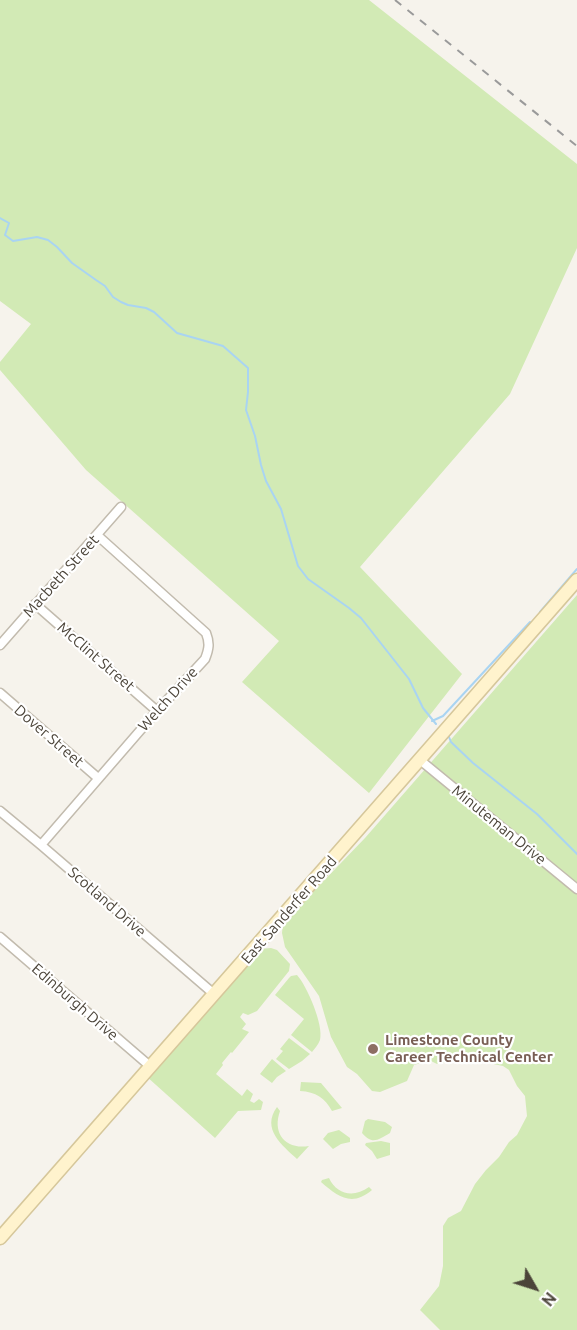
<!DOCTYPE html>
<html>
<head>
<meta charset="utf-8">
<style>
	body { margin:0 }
	#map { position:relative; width:577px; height:1330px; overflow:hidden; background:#f6f3ec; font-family:Ubuntu,sans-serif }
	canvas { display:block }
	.north { position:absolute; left:505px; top:1258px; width:60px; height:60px; -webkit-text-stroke:4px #fff; paint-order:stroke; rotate:129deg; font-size:16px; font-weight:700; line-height:24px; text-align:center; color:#4b4439 }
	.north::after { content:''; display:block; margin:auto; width:21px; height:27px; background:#4b4439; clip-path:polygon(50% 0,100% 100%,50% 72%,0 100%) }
</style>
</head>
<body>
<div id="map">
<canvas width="577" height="1330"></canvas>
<div class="north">N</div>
</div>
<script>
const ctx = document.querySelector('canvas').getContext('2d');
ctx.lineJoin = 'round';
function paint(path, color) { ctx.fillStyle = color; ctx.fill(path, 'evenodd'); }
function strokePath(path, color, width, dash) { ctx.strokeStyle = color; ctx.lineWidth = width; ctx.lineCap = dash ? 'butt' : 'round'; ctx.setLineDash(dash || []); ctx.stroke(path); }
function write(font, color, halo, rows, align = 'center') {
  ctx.font = font + ' Ubuntu,sans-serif'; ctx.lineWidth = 4.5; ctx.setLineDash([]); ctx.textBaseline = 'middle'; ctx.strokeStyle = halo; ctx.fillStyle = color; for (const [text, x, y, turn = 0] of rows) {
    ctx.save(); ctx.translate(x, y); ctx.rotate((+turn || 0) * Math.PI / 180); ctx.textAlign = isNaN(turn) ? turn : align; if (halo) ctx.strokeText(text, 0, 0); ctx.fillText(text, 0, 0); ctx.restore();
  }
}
const green = new Path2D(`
	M 0,0 L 369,0 L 577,164 L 577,248 L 510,394 L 360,567 L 462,674 L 369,793 L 242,682 L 279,641 L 86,470 L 0,370 L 0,362 L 31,324 L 0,301 Z
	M 577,595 L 577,1330 L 440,1330 L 420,1310 L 439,1286 L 443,1266 L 443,1226 L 448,1218 L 461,1211 L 475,1184 L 486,1170 L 499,1157 L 509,1142 L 517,1135 L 527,1116 L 525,1096 L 517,1086 L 509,1070 L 503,1066 L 474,1060 L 458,1060 L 437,1064 L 431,1061 L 424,1062 L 414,1065 L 407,1081 L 380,1092 L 372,1091 L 357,1074 L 347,1067 L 331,1037 L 319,996 L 285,947 L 282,933 L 283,923 L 365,838 Z
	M 271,948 L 277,950 L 290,964 L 289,971 L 257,1011 L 248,1015 L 243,1013 L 240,1017 L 246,1024 L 242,1029 L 249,1032 L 232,1053 L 231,1052 L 222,1063 L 223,1065 L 216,1074 L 242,1096 L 247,1089 L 253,1094 L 250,1101 L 254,1103 L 259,1099 L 263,1102 L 261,1110 L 238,1111 L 215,1138 L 146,1076 L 260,949 Z
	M 297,975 C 307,986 324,1025 320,1040 C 318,1045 315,1048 312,1052 L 291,1035 L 304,1019 L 275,995 L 289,978 L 291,976 Z
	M 289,1038 L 310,1054 L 302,1061 L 289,1069 L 276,1059 L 283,1051 L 280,1049 Z
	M 272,1059 L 286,1071 L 277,1077 L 272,1083 L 260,1074 Z
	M 301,1082 L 321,1083 L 342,1108 L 332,1111 C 325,1098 316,1092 300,1091 Z
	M 277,1107 L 280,1111 C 272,1133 285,1150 309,1146 L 297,1159 C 282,1145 261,1129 277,1107 Z
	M 368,1119 L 385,1122 L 392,1127 L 390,1133 C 378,1140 372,1145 362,1133 L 365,1121 Z
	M 339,1130 L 350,1138 L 350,1142 L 341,1144 L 333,1149 L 323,1139 L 328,1133 Z
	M 381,1141 L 390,1143 L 390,1155 L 377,1159 L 372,1151 L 365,1145 L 366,1143 Z
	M 329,1178 C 337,1195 354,1198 369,1187 L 372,1190 C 352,1207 338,1197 321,1182 L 322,1180 Z`);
const stream = new Path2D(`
	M 0,218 L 9,223 L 5,235 L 13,241 L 37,237 L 48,240 L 57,247 L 72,263 L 96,280 L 105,286 L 113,297 L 121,302 L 128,305 L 146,308 L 154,312 L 177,333 L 223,346 L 248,368 L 248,392 L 246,410 L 255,436 L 261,465 L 266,481 L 281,509 L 298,566 L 308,579 L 349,608 L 361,618 L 409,679 L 423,708 L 436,724
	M 540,612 L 577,569
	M 432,721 L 443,716 L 530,622
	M 449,737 L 451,742 L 473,763 L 537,814 L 577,854`);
const street = new Path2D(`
	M 35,604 L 157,711
	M 0,645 L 121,507
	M 0,693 L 98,778
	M 420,760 L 577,889
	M 0,811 L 41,845 L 214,994
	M 41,845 L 157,711 L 205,659 C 209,649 210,643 206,633 L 97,535
	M 0,937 L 151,1067`);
const secondary = new Path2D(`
	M 0,1238 L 577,580`);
const rail = new Path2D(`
	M 395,0 L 577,146`);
const markers = [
	[373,1049,6,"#8d6e63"]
];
const streetNames = [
	["Macbeth Street",61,576,-48],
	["McClint Street",96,657,41],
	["Welch Drive",168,699,-48],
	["Dover Street",49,736,41],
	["Minuteman Drive",499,825,39],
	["Scotland Drive",107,902,41],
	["East Sanderfer Road",289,910,-49],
	["Edinburgh Drive",75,1002,41]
];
const educationNames = [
	["Limestone County",385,1040],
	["Career Technical Center",385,1057]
];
paint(green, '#d2eab5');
strokePath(stream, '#a9d4f2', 2);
strokePath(street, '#c2bbae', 11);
strokePath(secondary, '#d6c79b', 15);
strokePath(street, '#fff', 8);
strokePath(secondary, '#fff3cd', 12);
strokePath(rail, '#9a9a9a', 2, [8, 8]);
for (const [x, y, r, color] of markers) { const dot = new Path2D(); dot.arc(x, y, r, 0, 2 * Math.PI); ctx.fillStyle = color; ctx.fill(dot); strokePath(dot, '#fff', 2); }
write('15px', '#4b4439', '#fff', streetNames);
write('bold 15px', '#785e54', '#fff', educationNames, 'left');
</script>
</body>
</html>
